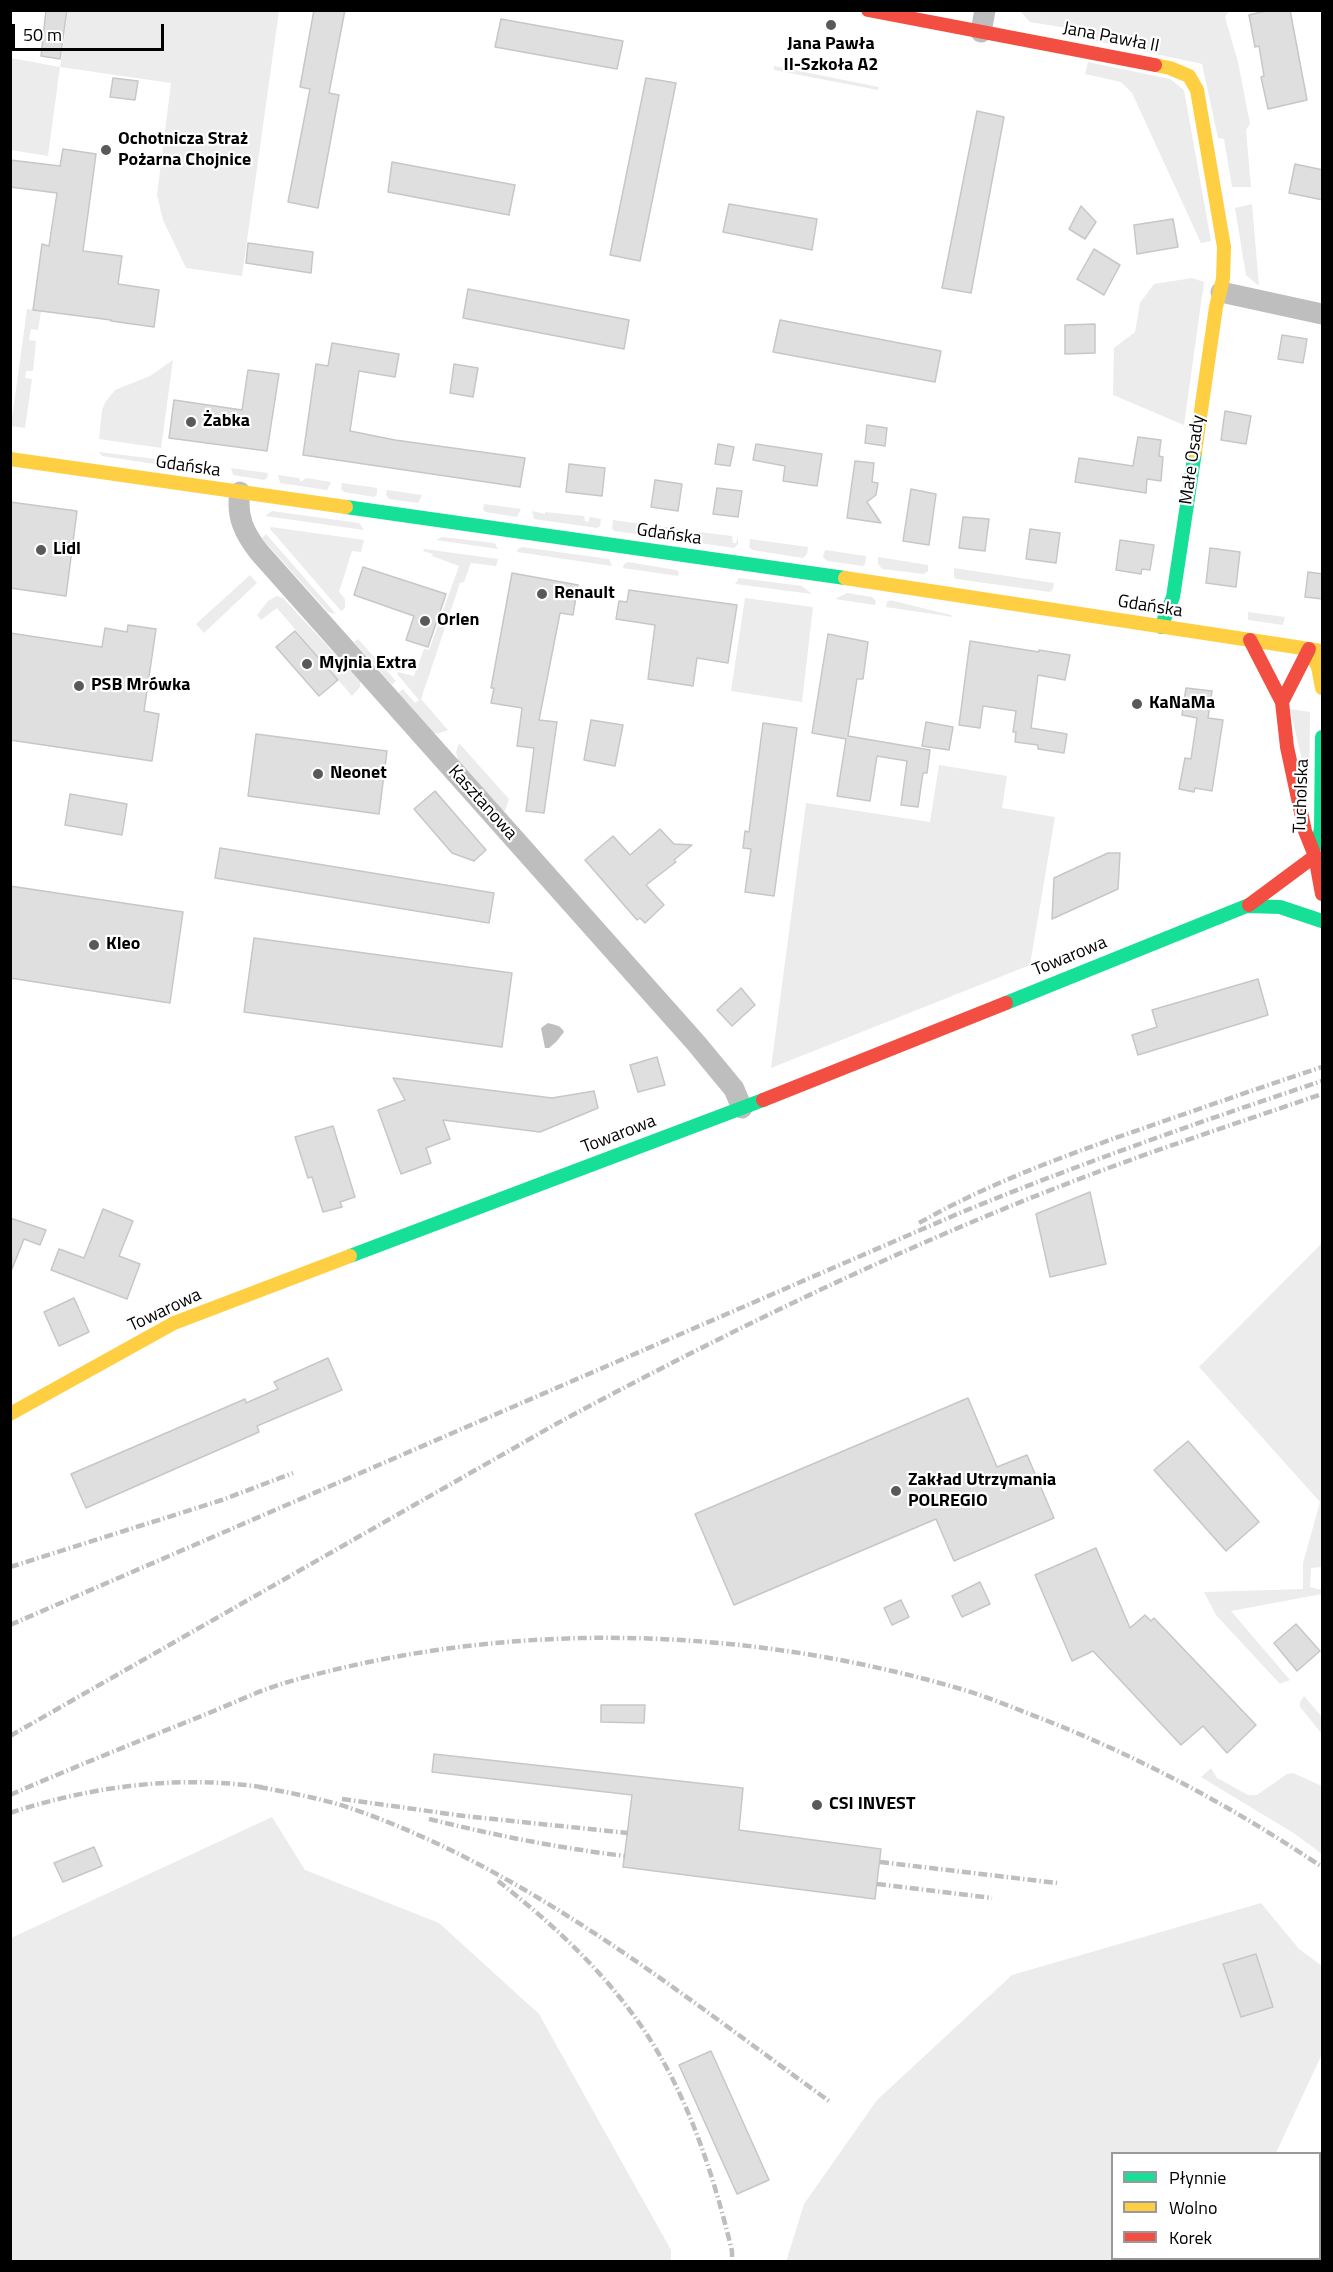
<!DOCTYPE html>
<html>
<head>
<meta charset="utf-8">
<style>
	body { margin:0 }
	#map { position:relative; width:1333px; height:2272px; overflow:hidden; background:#fff; font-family:"Titillium Web",sans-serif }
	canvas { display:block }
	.frame { position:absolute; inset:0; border:12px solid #000; pointer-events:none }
	.legend { position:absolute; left:1111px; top:2152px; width:210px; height:108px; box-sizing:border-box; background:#fff; border:2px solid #999; margin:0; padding:8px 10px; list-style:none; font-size:18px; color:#000 }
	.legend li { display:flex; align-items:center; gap:12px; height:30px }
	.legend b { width:30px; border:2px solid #999 }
	.scale { position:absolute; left:12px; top:24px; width:152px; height:27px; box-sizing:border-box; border:3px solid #000; border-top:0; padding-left:8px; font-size:18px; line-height:21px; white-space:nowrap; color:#000; -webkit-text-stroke:4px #fff; paint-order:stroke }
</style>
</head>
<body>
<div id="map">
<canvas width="1333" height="2272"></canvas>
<div class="frame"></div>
<ul class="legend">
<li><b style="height:8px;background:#16e098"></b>Płynnie</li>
<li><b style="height:8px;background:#ffcf43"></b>Wolno</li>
<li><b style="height:8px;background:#f24e42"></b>Korek</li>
</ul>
<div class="scale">50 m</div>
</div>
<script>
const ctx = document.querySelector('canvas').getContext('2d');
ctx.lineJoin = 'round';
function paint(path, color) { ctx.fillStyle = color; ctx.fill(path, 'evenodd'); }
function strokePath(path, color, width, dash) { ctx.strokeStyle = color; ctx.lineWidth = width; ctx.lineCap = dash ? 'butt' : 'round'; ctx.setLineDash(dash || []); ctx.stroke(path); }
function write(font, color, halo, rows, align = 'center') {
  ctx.font = font + ' "Titillium Web",sans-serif'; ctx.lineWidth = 4.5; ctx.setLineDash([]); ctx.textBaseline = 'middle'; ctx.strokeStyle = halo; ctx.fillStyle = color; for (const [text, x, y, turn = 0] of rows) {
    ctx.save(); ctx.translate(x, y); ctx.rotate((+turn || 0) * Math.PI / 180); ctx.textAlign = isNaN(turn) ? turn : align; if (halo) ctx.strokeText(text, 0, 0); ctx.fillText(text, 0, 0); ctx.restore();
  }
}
const green = new Path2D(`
	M 68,11 L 279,11 L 242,276 L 186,268 L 163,220 L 157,195 L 171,83 L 60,67 L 48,156 L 11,150 L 11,58 L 60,67 Z
	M 1020,11 L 1229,11 L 1225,17 L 1238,62 L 1250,124 L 1246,130 L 1251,187 L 1232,187 L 1224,139 L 1218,138 L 1202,64 L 1096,41 L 1085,31 L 1030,22 Z
	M 1088,62 L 1170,79 L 1184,90 L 1211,241 L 1201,243 L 1132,93 L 1121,82 L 1085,74 Z
	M 774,66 L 879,87 L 878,90 L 774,70 Z
	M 1252,204 L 1259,286 L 1246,275 L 1235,208 Z
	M 1192,278 L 1204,282 L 1184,425 L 1113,395 L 1114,348 L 1135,332 L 1140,303 L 1154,284 Z
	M 27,309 L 41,311 L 38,330 L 31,329 L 29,340 L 36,341 L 33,371 L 26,371 L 25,378 L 32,379 L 25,428 L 11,426 Z
	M 173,360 L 161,448 L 99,439 L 102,410 L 106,401 L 115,390 L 150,376 Z
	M 99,452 L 164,460 L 161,465 L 102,456 Z
	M 231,468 L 268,473 L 267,478 L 264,480 L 233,475 Z
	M 278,475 L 299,478 L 301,482 L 306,478 L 331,482 L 327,490 L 280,483 Z
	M 342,483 L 377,488 L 377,494 L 374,497 L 344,492 L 341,489 Z
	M 387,490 L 422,495 L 418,503 L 389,499 L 386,495 Z
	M 484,504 L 521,509 L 517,517 L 485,512 L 483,509 Z
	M 272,511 L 359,523 L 364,530 L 265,516 Z
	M 532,511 L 545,514 L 545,512 L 584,516 L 585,521 L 588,522 L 590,517 L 601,519 L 600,526 L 597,528 L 534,519 Z
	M 613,520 L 680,529 L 679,536 L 676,539 L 614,531 L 612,528 Z
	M 271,527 L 364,540 L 361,552 L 352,551 L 339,592 L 345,599 L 345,608 L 341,611 L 270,529 Z
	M 691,531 L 732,536 L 733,543 L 736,543 L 738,537 L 738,544 L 734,548 L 693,542 L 690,539 Z
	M 266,534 L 267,535 L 336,614 L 328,612 L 265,542 L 262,538 Z
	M 442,537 L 495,543 L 498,549 L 436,540 Z
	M 750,539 L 808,547 L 807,554 L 803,558 L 752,550 L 749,547 Z
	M 522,547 L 609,559 L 612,566 L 517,552 L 518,549 Z
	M 424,549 L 498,559 L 496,566 L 471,563 L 464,582 L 460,583 L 421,699 L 448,730 L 437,734 L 433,732 L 398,693 L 403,689 L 415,703 L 419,700 L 397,674 L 398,672 L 414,676 L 424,649 L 429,650 L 459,566 L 432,556 L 433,554 L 423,551 Z
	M 825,550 L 866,556 L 865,564 L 863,566 L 827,561 L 823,557 Z
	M 878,557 L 928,565 L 928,571 L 924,574 L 882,569 L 878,564 Z
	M 628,562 L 676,570 L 679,572 L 678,576 L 623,568 L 624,564 Z
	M 954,568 L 1054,583 L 1053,589 L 1050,592 L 956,579 L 954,576 Z
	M 250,575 L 257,583 L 204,633 L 196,624 Z
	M 739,578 L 802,586 L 812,594 L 735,584 Z
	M 847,593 L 872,597 L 876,601 L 875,605 L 835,599 Z
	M 277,596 L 283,598 L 360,681 L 360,687 L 352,696 L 277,608 L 261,620 L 257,615 L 268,601 Z
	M 745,598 L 813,607 L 802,702 L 731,691 Z
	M 890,600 L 951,615 L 953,617 L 886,607 L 887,602 Z
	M 1248,612 L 1285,617 L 1283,625 L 1248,620 Z
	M 358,639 L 396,681 L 392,685 L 354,642 Z
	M 1290,709 L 1310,712 L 1309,790 Z
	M 459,743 L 509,799 L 505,811 L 501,810 L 458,760 L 456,752 Z
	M 939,765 L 1007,776 L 1002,808 L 1055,817 L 1030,965 L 771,1068 L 806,803 L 930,822 Z
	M 1322,1243 L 1322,1567 L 1311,1568 L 1310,1587 L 1322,1590 L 1322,1594 L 1231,1611 L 1290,1680 L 1280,1684 L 1216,1615 L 1204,1592 L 1303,1589 L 1303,1563 L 1320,1502 L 1199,1367 Z
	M 1304,1696 L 1322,1717 L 1322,1734 L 1300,1707 L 1300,1702 Z
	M 1211,1768 L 1217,1778 L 1248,1795 L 1257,1795 L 1287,1774 L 1293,1773 L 1322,1786 L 1322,1854 L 1295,1834 L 1201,1777 Z
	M 272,1817 L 305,1870 L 439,1923 L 539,2014 L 671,2250 L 671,2261 L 11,2261 L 11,1938 Z
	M 1261,1903 L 1299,1949 L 1322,1966 L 1322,2054 L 1276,2153 L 1112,2154 L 1112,2258 L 1227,2259 L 1225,2261 L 786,2262 L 804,2204 L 877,2100 L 1012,1975 Z`);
const water = new Path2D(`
	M 548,1023 C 555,1025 561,1025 564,1032 L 556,1042 L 549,1048 L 545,1048 L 541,1028 Z`);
const building = new Path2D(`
	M 46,10 L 67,10 L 60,59 L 41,56 Z
	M 314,10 L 345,10 L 329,93 L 339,95 L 318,208 L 288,202 L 310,89 L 300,87 Z
	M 1270,10 L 1290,10 L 1307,100 L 1268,109 L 1261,77 L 1264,76 L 1259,46 L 1255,47 L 1249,15 Z
	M 501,19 L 623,41 L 617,69 L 495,47 Z
	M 113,78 L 138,81 L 135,100 L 110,97 Z
	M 646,78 L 676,83 L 640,261 L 610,255 Z
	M 977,111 L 1004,117 L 971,293 L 942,288 Z
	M 63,149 L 96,154 L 83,251 L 122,256 L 118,284 L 159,290 L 154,327 L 111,321 L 111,320 L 33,310 L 42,244 L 49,246 L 57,193 L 10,187 L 10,160 L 60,166 Z
	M 392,162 L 515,185 L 509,215 L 388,192 Z
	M 1295,164 L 1323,170 L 1323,200 L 1289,193 Z
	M 729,204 L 817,219 L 812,250 L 723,232 Z
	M 1081,206 L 1096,222 L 1085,239 L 1069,229 Z
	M 1173,219 L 1178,247 L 1137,254 L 1134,225 Z
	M 248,243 L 313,252 L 311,273 L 246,263 Z
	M 1094,249 L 1120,265 L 1104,295 L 1077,279 Z
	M 468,289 L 629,320 L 624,349 L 463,318 Z
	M 780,320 L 941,351 L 935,382 L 773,352 Z
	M 1095,324 L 1095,353 L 1065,354 L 1065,325 Z
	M 1282,335 L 1307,339 L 1303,363 L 1278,359 Z
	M 332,343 L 399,354 L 395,377 L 359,371 L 350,431 L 395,440 L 525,458 L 520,487 L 303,455 L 316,364 L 328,366 Z
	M 454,364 L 478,368 L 473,397 L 450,393 Z
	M 248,370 L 279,374 L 267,451 L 169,438 L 174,400 L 242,410 Z
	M 1225,411 L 1251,416 L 1246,444 L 1221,440 Z
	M 867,425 L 887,428 L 885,446 L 865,443 Z
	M 1138,437 L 1161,440 L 1159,456 L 1163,457 L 1161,481 L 1147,479 L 1146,493 L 1075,482 L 1079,458 L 1133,466 Z
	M 718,444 L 734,447 L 730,466 L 715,464 Z
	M 756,444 L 822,454 L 817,486 L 783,481 L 785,466 L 753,460 Z
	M 855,461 L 874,463 L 872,482 L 878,483 L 876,495 L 867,502 L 881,523 L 847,518 Z
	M 569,464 L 605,468 L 602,496 L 566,492 Z
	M 655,480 L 682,484 L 678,511 L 651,507 Z
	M 717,488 L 742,491 L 738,517 L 713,514 Z
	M 911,489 L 936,494 L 929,545 L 903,541 Z
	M 10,502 L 77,511 L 66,596 L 10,588 Z
	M 963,517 L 989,519 L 985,551 L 959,548 Z
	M 1030,529 L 1060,533 L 1056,563 L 1026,559 Z
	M 1120,540 L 1154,545 L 1150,570 L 1142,569 L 1141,574 L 1116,570 Z
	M 1210,548 L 1240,552 L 1236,587 L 1206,583 Z
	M 363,567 L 446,594 L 428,647 L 406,640 L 414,616 L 354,595 Z
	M 1308,572 L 1323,574 L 1323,599 L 1305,597 Z
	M 512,573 L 578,585 L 573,615 L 560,613 L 539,720 L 557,722 L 544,813 L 526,811 L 534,748 L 517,746 L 522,708 L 491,703 L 494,688 L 491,688 Z
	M 629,590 L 737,605 L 728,663 L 697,658 L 693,686 L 648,679 L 655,625 L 616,619 L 619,601 L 627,602 Z
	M 128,625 L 156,629 L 144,711 L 159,714 L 152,761 L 10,740 L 10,633 L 102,647 L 105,628 L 127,632 Z
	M 295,631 L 338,680 L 319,696 L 276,647 Z
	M 828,634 L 868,642 L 863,679 L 857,679 L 848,736 L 930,750 L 927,773 L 923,773 L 918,807 L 901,805 L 907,761 L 877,756 L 870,801 L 837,796 L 846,739 L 812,733 Z
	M 970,641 L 1039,652 L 1039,650 L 1070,655 L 1065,680 L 1038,675 L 1031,728 L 1067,734 L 1064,753 L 1038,749 L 1038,745 L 1015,742 L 1016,732 L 1013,732 L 1016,711 L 983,706 L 980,728 L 959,725 Z
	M 1186,688 L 1212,691 L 1208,718 L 1223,720 L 1212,791 L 1195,788 L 1194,792 L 1179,789 L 1185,758 L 1191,759 L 1197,718 L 1182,715 Z
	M 591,720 L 623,725 L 615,766 L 584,760 Z
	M 926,722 L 953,727 L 949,750 L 922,746 Z
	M 763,723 L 797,728 L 774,896 L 745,892 L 751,849 L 743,848 L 745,831 L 749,832 Z
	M 256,734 L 387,751 L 379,814 L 248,796 Z
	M 435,791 L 486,850 L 474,861 L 452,853 L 414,809 Z
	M 70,794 L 127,804 L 122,835 L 65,825 Z
	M 660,829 L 674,844 L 692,845 L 674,860 L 676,862 L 646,885 L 664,905 L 645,923 L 640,918 L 637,920 L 585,860 L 613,836 L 630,855 Z
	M 220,848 L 494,893 L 489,923 L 215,878 Z
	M 1108,853 L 1120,853 L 1118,889 L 1052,919 L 1054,878 Z
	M 10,886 L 183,912 L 170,1003 L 10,978 Z
	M 254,938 L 512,973 L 502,1047 L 244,1012 Z
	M 1258,979 L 1268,1015 L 1138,1055 L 1132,1035 L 1157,1027 L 1152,1010 Z
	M 741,988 L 755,1005 L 732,1026 L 717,1010 Z
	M 657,1057 L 665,1085 L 638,1092 L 630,1065 Z
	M 393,1078 L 552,1098 L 594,1091 L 598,1108 L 540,1132 L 443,1120 L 450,1139 L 426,1148 L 431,1163 L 401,1174 L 378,1110 L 405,1100 Z
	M 333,1126 L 355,1197 L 340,1202 L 342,1207 L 323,1212 L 312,1177 L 308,1178 L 295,1137 Z
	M 1090,1192 L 1106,1264 L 1050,1277 L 1036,1214 Z
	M 103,1209 L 133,1221 L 119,1256 L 140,1264 L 127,1299 L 51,1270 L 59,1249 L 84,1258 Z
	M 10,1218 L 46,1230 L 40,1245 L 24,1239 L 12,1269 Z
	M 74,1298 L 89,1332 L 59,1346 L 44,1312 Z
	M 328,1358 L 342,1390 L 257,1426 L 259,1432 L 86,1508 L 71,1474 L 245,1399 L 246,1403 L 278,1389 L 274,1382 Z
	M 968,1398 L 997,1467 L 1027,1455 L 1054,1518 L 954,1561 L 936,1519 L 734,1605 L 695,1514 Z
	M 1188,1441 L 1259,1522 L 1226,1551 L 1154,1470 Z
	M 1096,1548 L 1130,1628 L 1145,1615 L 1151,1621 L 1154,1618 L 1256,1725 L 1227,1753 L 1203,1726 L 1181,1745 L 1093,1651 L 1072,1661 L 1035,1575 Z
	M 980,1582 L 990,1604 L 962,1617 L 952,1596 Z
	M 901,1600 L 909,1617 L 892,1625 L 884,1608 Z
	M 1296,1624 L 1320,1651 L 1297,1671 L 1274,1643 Z
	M 601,1705 L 645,1705 L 644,1723 L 601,1722 Z
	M 434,1754 L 743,1788 L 739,1830 L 881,1849 L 875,1899 L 623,1867 L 632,1795 L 432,1772 Z
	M 94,1847 L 102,1866 L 63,1882 L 54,1863 Z
	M 1256,1954 L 1273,2007 L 1241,2017 L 1223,1964 Z
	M 711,2051 L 769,2180 L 737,2194 L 679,2065 Z`);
const street = new Path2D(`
	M 981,32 L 985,10
	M 1221,292 L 1322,314
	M 240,492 C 236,516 244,533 259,552 L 696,1043 L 734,1089 L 742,1108`);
const fast = new Path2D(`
	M 346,507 L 845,578
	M 1161,627 L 1173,597 L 1195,452
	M 1318,844 L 1321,828 L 1322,737
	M 1247,906 L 1280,907 L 1322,921
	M 1006,1003 L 1249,905
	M 350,1256 L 763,1100`);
const slow = new Path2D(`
	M 1155,65 L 1170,68 L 1189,76 L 1197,90 L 1224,247 L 1223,279 L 1216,307 L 1195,452
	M 10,459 L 346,507
	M 845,578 L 1322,651
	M 1309,649 L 1318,667 L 1322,688
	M 10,1414 L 174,1323 L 350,1256`);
const jam = new Path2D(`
	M 868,10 L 1155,65
	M 1250,640 L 1282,702 L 1287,747 L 1305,831 L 1315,856 L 1322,894
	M 1282,702 L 1309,649
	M 1249,905 L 1315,856
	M 763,1100 L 1006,1003`);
const rail = new Path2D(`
	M 919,1223 C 984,1186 1053,1160 1124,1135 C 1190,1112 1256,1089 1322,1067
	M 10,1567 L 222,1500 L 293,1473
	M 10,1625 L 955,1215 C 1076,1165 1199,1122 1322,1081
	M 10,1736 L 556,1424 C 732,1329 915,1240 1103,1170 C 1176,1143 1249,1119 1322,1094
	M 259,1787 C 291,1793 325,1799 356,1810 C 533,1873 679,1993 829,2101
	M 10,1795 C 74,1767 139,1741 204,1715 C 234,1703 264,1688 295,1680 C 513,1619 744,1626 961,1689 C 988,1697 1014,1708 1040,1718 C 1140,1757 1233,1807 1322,1867
	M 342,1799 L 464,1816 L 628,1833
	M 10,1813 C 91,1786 183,1774 267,1788
	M 429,1819 C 494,1835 558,1848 625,1856
	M 880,1862 L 1057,1883
	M 498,1881 C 548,1920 596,1964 634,2016 C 685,2085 712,2169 732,2251 L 732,2262
	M 877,1884 L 992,1898`);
const markers = [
	[831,25,6,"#595959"],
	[106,150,6,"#595959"],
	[191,422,6,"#595959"],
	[41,550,6,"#595959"],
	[542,594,6,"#595959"],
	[425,621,6,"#595959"],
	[307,664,6,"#595959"],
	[79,686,6,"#595959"],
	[1137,704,6,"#595959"],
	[318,774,6,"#595959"],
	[94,945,6,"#595959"],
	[896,1491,6,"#595959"],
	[817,1805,6,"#595959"]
];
const streetNames = [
	["Jana Pawła II",1111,38,11],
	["Małe Osady",1193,460,-82],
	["Gdańska",188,467,8],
	["Gdańska",669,535,8],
	["Gdańska",1150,607,9],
	["Tucholska",1302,796,-88],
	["Kasztanowa",482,803,48],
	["Towarowa",1070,957,-22],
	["Towarowa",619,1135,-21],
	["Towarowa",165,1311,-25]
];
const poiNames = [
	["Jana Pawła",831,45,"center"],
	["II-Szkoła A2",831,66,"center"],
	["Ochotnicza Straż",118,140],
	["Pożarna Chojnice",118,161],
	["Żabka",203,422],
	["Lidl",53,550],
	["Renault",554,594],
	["Orlen",437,621],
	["Myjnia Extra",319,664],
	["PSB Mrówka",91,686],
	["KaNaMa",1149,704],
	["Neonet",330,774],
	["Kleo",106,945],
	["Zakład Utrzymania",908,1481],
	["POLREGIO",908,1502],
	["CSI INVEST",829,1805]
];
paint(green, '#ececec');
paint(water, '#bfbfbf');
paint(building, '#dfdfdf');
strokePath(building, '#c7c7c7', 1.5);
strokePath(street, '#bebebe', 21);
strokePath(fast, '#16e098', 14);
strokePath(slow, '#ffcf43', 14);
strokePath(jam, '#f24e42', 14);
strokePath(rail, '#bebebe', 4.5, [9, 3, 1.5, 3]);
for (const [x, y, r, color] of markers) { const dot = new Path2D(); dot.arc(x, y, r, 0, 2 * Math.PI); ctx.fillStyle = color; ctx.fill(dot); strokePath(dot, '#fff', 2); }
write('18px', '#000', '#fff', streetNames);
write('bold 18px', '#000', '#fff', poiNames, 'left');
</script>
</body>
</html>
